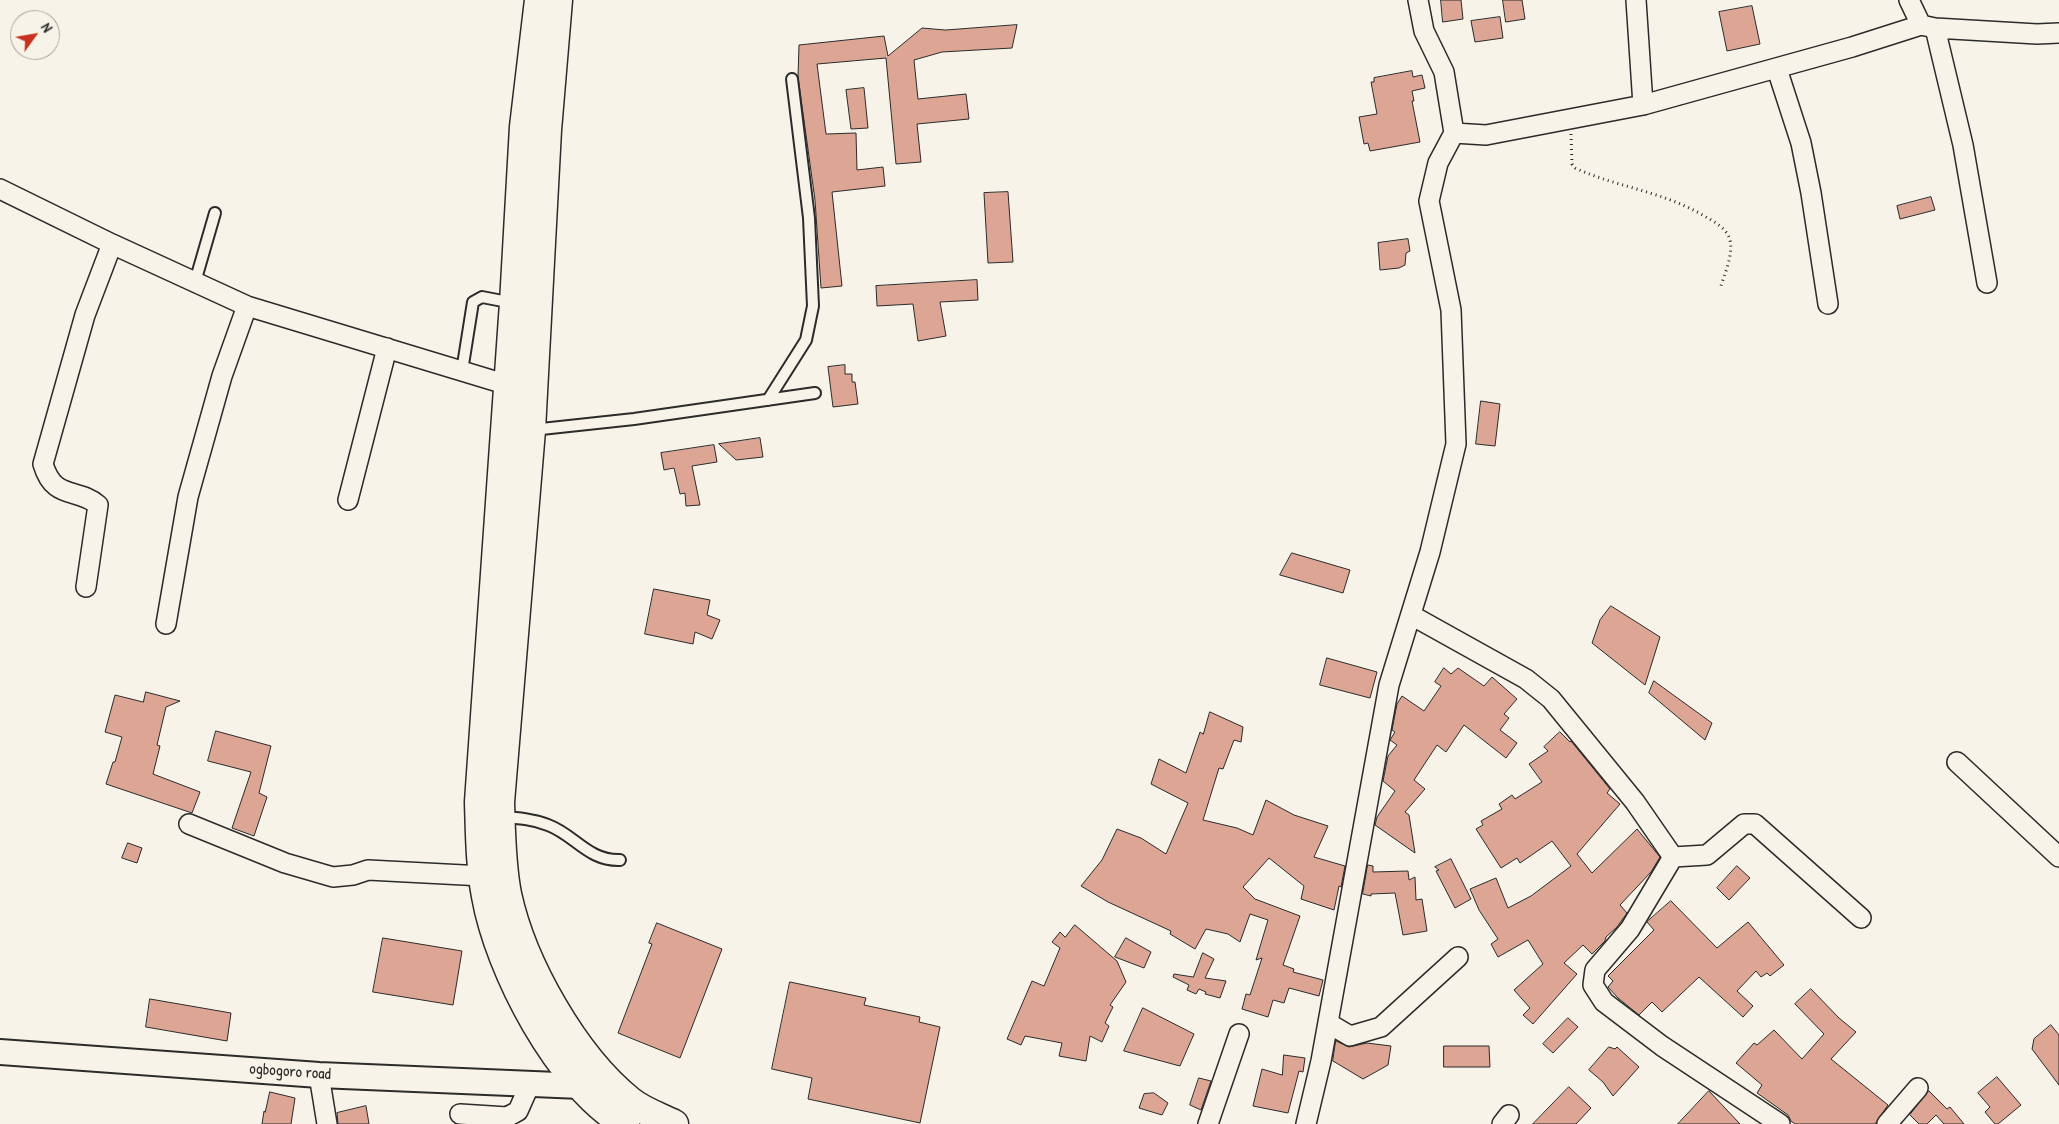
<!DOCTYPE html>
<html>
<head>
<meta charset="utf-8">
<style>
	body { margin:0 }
	#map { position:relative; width:2059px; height:1124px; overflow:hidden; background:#f7f3e8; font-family:"Patrick Hand",sans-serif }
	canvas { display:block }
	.north { position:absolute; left:10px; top:10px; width:50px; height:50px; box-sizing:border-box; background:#f7f3e8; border:1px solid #a5a39c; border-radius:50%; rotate:58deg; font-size:14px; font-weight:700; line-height:20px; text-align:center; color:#2b2b2b }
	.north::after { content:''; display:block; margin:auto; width:18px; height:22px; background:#c8321e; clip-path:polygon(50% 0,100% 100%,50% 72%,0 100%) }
</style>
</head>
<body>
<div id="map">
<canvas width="2059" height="1124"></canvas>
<div class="north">N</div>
</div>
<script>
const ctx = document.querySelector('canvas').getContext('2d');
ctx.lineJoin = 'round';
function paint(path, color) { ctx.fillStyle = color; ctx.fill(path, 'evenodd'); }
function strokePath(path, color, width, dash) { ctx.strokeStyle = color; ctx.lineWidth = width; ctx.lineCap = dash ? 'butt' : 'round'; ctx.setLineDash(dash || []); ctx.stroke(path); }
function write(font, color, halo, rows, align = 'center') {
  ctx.font = font + ' "Patrick Hand",sans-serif'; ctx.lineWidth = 4; ctx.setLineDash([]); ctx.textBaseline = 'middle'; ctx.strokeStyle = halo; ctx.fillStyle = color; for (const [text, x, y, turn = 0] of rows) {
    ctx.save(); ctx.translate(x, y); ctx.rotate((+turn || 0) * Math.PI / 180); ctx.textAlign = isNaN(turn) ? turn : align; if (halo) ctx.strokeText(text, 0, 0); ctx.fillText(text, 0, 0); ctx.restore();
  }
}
const building = new Path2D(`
	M 1441,0 L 1461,0 L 1463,19 L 1443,22 Z
	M 1503,0 L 1522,0 L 1525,19 L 1506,22 Z
	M 1752,6 L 1760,44 L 1727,51 L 1719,12 Z
	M 1500,17 L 1503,38 L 1475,42 L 1471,21 Z
	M 1017,25 L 1012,48 L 942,52 L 914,60 L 918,99 L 966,94 L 969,119 L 917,124 L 921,162 L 896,164 L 886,58 L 817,64 L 826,134 L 856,133 L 857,170 L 883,167 L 885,186 L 832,192 L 842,286 L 821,288 L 815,200 L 798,77 L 799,45 L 884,36 L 888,56 L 922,28 L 945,30 Z
	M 1412,71 L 1413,77 L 1422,75 L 1425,88 L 1412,91 L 1414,101 L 1412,101 L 1420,142 L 1370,151 L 1368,143 L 1364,144 L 1359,117 L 1377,114 L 1371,82 L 1374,82 L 1374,78 Z
	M 864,88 L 868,128 L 851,129 L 846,90 Z
	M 1008,192 L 1013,262 L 988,263 L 984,193 Z
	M 1931,197 L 1935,210 L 1900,219 L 1897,206 Z
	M 1408,239 L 1410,251 L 1406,253 L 1405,265 L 1399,268 L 1380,270 L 1378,243 Z
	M 977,280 L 978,300 L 940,302 L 946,336 L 918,341 L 913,304 L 877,306 L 876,286 Z
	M 845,365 L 845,374 L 852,374 L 852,382 L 855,382 L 858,404 L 833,407 L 828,367 Z
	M 1481,401 L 1500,404 L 1495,446 L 1476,444 Z
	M 760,438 L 763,457 L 736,460 L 719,444 Z
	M 714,445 L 717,462 L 692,466 L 700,505 L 686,506 L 685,493 L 680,494 L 674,468 L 664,470 L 661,453 Z
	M 1292,553 L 1350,570 L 1343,593 L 1280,575 Z
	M 654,589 L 710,600 L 707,615 L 720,620 L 712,639 L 695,632 L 693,644 L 645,634 Z
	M 1611,606 L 1660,637 L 1645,685 L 1592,643 L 1600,620 Z
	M 1327,658 L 1377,672 L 1370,698 L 1320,685 Z
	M 1444,668 L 1451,674 L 1458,668 L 1484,686 L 1492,677 L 1517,699 L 1504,714 L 1509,718 L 1500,730 L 1517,743 L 1506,758 L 1464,725 L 1446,752 L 1437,745 L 1414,780 L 1425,789 L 1405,812 L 1409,815 L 1415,853 L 1375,825 L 1377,817 L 1395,791 L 1383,781 L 1388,756 L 1397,745 L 1390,740 L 1395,732 L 1392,730 L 1397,704 L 1402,696 L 1424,711 L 1441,686 L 1435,682 Z
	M 1654,681 L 1712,723 L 1705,740 L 1649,693 Z
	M 146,692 L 180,701 L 166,707 L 157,745 L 160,746 L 153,774 L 200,792 L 192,813 L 106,784 L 113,762 L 115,762 L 122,737 L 105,732 L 115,695 L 143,702 Z
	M 1210,712 L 1243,727 L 1241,742 L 1234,740 L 1223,769 L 1219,768 L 1203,820 L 1237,828 L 1253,835 L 1266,800 L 1294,815 L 1328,826 L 1314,857 L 1345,866 L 1341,887 L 1339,886 L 1334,910 L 1301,899 L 1304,886 L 1269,858 L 1243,887 L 1255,899 L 1300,916 L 1283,965 L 1294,969 L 1293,972 L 1323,980 L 1319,996 L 1289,988 L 1284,1003 L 1273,1000 L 1268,1017 L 1242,1009 L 1246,994 L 1250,995 L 1262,958 L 1256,960 L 1268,920 L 1250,914 L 1240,942 L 1228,934 L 1206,929 L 1195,949 L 1170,934 L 1171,931 L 1108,902 L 1081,886 L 1102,860 L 1117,829 L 1141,838 L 1166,854 L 1188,803 L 1151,784 L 1159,759 L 1186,773 L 1200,732 L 1203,734 Z
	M 216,731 L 271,746 L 259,793 L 267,797 L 254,836 L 232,828 L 251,772 L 208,761 Z
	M 1560,732 L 1570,742 L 1571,741 L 1610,789 L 1607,793 L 1620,804 L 1577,854 L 1592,873 L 1637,829 L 1660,857 L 1651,872 L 1620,905 L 1627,913 L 1617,927 L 1606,937 L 1605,941 L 1592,954 L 1583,945 L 1564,963 L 1577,974 L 1533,1024 L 1523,1015 L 1530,1008 L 1514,990 L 1543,964 L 1528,940 L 1498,957 L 1491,944 L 1498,939 L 1479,910 L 1470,889 L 1496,878 L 1508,908 L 1531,896 L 1571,866 L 1552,841 L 1520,863 L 1517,858 L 1501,868 L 1476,829 L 1483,825 L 1481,821 L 1502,809 L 1499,804 L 1512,795 L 1515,799 L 1542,782 L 1529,764 L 1548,751 L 1544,747 Z
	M 128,843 L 142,848 L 137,863 L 122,858 Z
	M 1451,859 L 1471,899 L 1455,908 L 1436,871 L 1439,870 L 1435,867 Z
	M 1368,865 L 1373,866 L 1373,872 L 1408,871 L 1409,880 L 1415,877 L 1416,900 L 1422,899 L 1427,931 L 1403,935 L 1395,893 L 1371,894 L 1371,896 L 1363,894 Z
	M 1737,866 L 1750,878 L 1729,900 L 1717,888 Z
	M 1671,901 L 1717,948 L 1748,922 L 1784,965 L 1770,976 L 1767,973 L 1761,977 L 1756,971 L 1737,991 L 1753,1006 L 1743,1017 L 1699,977 L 1662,1012 L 1652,1002 L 1639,1015 L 1618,998 L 1608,987 L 1613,981 L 1608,976 L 1654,930 L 1647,922 Z
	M 657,923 L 722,949 L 680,1058 L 618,1033 L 652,944 L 649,943 Z
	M 1075,925 L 1117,961 L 1126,982 L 1110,1005 L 1113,1007 L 1105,1023 L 1109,1026 L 1102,1042 L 1090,1036 L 1086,1061 L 1059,1056 L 1062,1043 L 1025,1036 L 1021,1045 L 1007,1039 L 1032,981 L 1044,986 L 1060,948 L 1052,942 L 1060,932 L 1065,937 Z
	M 383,938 L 462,951 L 453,1005 L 373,992 Z
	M 1126,938 L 1151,952 L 1144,968 L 1115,957 Z
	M 1203,953 L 1214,959 L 1205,978 L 1226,981 L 1220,998 L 1205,994 L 1206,992 L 1199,989 L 1196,994 L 1187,990 L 1189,985 L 1173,977 L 1174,974 L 1193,977 Z
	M 790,982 L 866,998 L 864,1005 L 920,1017 L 919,1022 L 940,1027 L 920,1123 L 808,1099 L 812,1078 L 772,1069 Z
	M 1811,989 L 1839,1018 L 1856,1032 L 1831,1059 L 1888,1105 L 1875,1124 L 1795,1124 L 1791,1121 L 1788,1115 L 1757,1093 L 1762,1085 L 1736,1063 L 1754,1043 L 1757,1045 L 1774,1030 L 1802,1059 L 1824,1034 L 1795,1004 Z
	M 150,999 L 231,1013 L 227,1041 L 146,1027 Z
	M 1143,1008 L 1194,1034 L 1180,1066 L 1124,1051 Z
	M 1568,1018 L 1578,1027 L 1553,1053 L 1543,1044 Z
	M 2051,1025 L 2059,1035 L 2059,1085 L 2032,1049 L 2034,1039 Z
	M 1336,1041 L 1349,1047 L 1367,1043 L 1391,1046 L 1388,1065 L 1363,1079 L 1333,1061 Z
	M 1444,1046 L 1489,1046 L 1490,1067 L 1444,1067 Z
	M 1609,1047 L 1615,1049 L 1617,1047 L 1639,1067 L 1613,1096 L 1603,1082 L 1589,1070 Z
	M 1284,1055 L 1305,1058 L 1303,1072 L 1299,1071 L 1288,1113 L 1253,1106 L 1262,1069 L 1282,1075 Z
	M 1997,1077 L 2021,1105 L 1998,1124 L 1995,1124 L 1985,1112 L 1990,1107 L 1978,1093 Z
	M 1199,1078 L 1211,1081 L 1201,1110 L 1190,1105 Z
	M 1569,1087 L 1591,1108 L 1576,1124 L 1533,1124 Z
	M 1709,1091 L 1740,1124 L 1678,1124 Z
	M 1929,1091 L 1947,1109 L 1950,1107 L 1964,1124 L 1944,1124 L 1936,1115 L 1927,1124 L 1919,1124 L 1910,1115 Z
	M 270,1092 L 295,1098 L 291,1124 L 262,1124 L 264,1111 L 265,1112 Z
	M 1154,1093 L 1168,1103 L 1162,1115 L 1139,1108 L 1144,1094 Z
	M 366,1106 L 369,1124 L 338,1124 L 337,1113 Z`);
const path = new Path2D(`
	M 1571,134 L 1572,164 L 1575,168 C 1619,188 1663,191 1706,217 C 1715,222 1725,228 1729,237 C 1735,252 1724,275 1720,289`);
const service = new Path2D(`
	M 195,282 L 215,213
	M 462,371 L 473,302 L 482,297 L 513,303
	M 768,400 L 806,340 L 813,306 L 809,218 L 792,79
	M 532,430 L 634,419 L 815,393
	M 502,817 C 518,818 533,819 548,825 C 575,835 588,861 620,860`);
const minor = new Path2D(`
	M 1636,0 L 1643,105
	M 1909,0 L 1921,25 L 1935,28 L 2037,34 L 2059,33
	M 1935,28 L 1963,145 L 1987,283
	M 1777,69 L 1801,143 L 1811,193 L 1828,304
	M 1454,133 L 1486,135 L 1643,105 L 1852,47 L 1921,25
	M 0,189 L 112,244 L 247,306 L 508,385
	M 348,500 L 387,348
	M 86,587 L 98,505 C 77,487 54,501 43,464 L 85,315 L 112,244
	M 1411,615 L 1526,679 L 1551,699 L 1635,802 L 1673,857
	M 166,624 L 188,497 L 222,376 L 247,306
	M 1957,762 L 2059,857
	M 189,824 L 285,863 L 333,877 L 353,875 L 368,870 L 483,876
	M 1328,1023 L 1350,1036 L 1381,1027 L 1458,957
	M 319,1075 L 327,1124
	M 460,1114 L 507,1117 L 518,1111 L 530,1084
	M 1208,1124 L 1239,1034
	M 1306,1124 L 1321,1061 L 1389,685 L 1430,552 L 1456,444 L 1451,310 L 1429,201 L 1438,163 L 1454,133 L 1444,72 L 1424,31 L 1418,0
	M 1502,1124 L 1509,1115
	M 1780,1124 L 1662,1046 L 1604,1002 L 1593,985 L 1595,970 L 1630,929 L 1673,857 L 1707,855 L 1744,824 L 1755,824 L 1861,918
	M 1887,1124 L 1918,1088`);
const tertiary = new Path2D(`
	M 0,1052 L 319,1075 L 581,1086 L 593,1080`);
const secondary = new Path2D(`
	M 539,0 L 524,127 L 514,303 L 479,802 C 480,833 480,865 486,896 C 499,970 559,1085 625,1124
	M 558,0 L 547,130 L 531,430 L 500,802 C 501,832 501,864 507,894 C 522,964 574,1056 630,1101 C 642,1111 660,1117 674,1124`);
const streetNames = [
	["ogbogoro road",290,1072,4]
];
paint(building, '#dca594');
strokePath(building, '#2b2b2b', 1);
strokePath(service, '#2b2b2b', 14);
strokePath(minor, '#2b2b2b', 22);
strokePath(tertiary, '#2b2b2b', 28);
strokePath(secondary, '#2b2b2b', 31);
strokePath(path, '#2b2b2b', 3, [1, 4]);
strokePath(service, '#f7f3e8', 10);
strokePath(minor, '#f7f3e8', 19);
strokePath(tertiary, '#f7f3e8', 24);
strokePath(secondary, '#f7f3e8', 28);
write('16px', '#2b2b2b', '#f7f3e8', streetNames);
</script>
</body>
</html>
